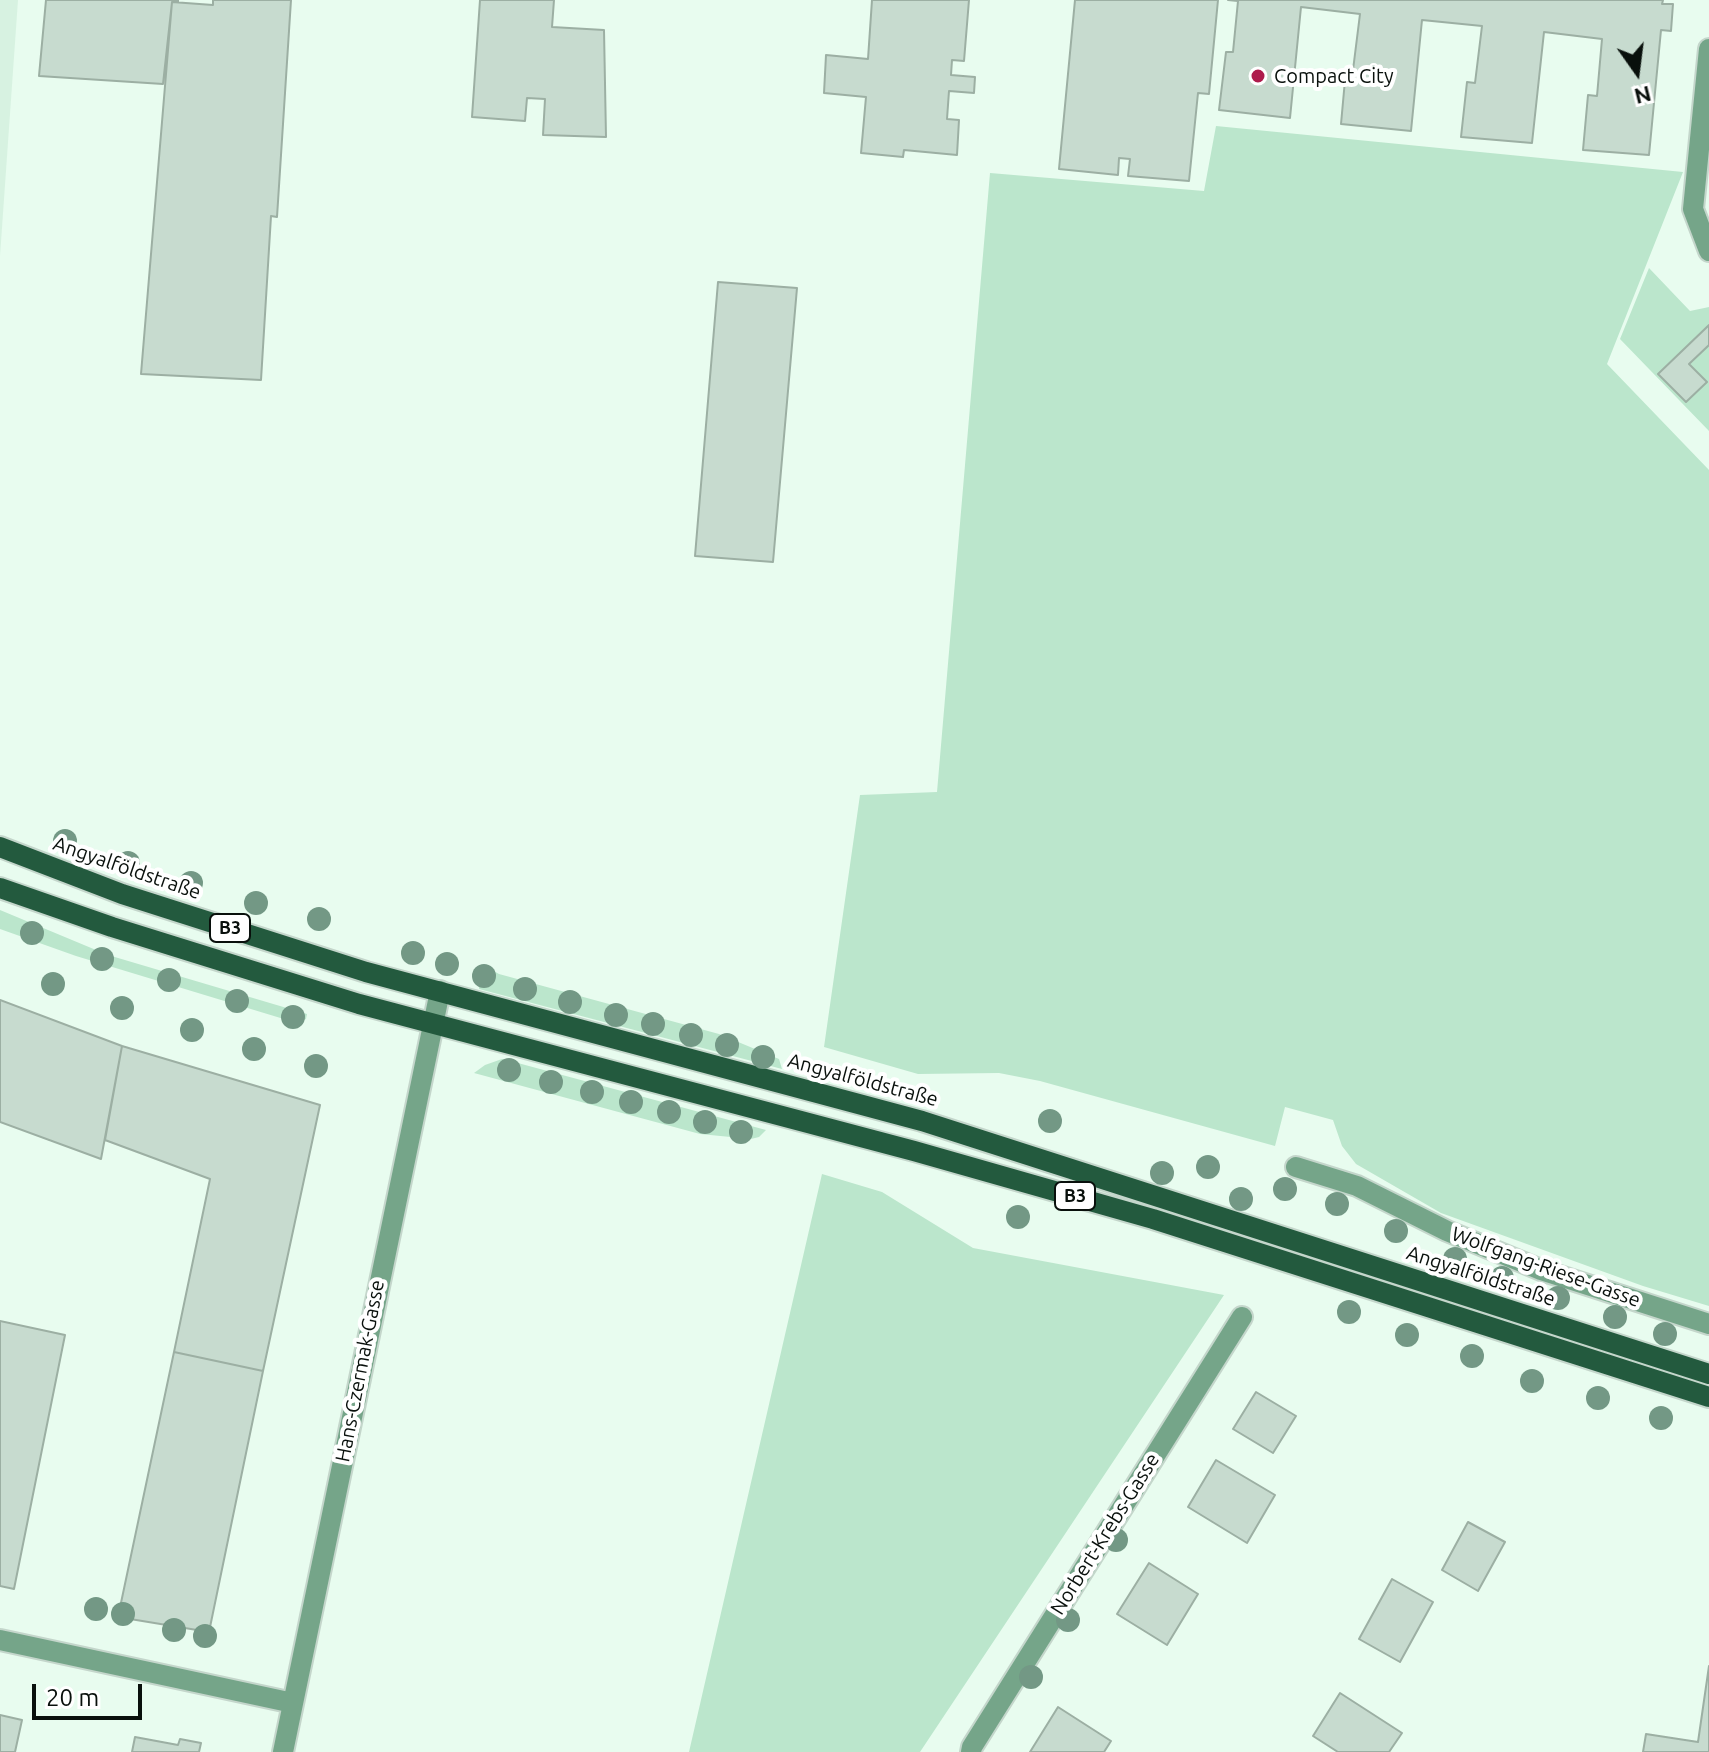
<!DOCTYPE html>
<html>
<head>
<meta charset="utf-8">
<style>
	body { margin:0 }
	#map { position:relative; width:1709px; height:1752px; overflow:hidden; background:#e8fcef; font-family:Ubuntu,sans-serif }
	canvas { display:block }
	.north { position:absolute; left:1597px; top:32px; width:80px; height:80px; -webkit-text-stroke:6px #fff; paint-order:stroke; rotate:166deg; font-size:22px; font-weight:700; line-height:32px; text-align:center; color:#09100c }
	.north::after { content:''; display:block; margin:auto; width:28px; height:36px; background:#09100c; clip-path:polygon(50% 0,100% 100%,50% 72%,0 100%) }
	.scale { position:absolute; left:32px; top:1684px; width:110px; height:36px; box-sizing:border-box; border:4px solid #09100c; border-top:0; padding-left:10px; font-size:24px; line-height:28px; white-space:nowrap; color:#09100c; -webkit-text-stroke:6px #fff; paint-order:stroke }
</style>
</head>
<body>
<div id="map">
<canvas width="1709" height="1752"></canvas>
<div class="north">N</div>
<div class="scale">20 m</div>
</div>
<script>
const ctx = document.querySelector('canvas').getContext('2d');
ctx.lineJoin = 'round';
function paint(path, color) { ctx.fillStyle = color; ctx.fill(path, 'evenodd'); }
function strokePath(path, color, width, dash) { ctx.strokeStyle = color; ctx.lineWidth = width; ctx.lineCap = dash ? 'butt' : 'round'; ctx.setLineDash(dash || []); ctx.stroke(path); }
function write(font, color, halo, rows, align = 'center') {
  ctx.font = font + ' Ubuntu,sans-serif'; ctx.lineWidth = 8; ctx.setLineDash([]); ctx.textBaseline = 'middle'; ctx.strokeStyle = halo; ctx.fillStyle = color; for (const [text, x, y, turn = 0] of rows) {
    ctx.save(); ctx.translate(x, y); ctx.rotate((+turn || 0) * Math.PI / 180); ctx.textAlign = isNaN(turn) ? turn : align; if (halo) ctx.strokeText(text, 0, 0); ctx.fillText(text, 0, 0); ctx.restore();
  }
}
const built = new Path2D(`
	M 0,0 L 18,0 L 0,256 Z`);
const green = new Path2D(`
	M 1216,126 L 1683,172 L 1607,364 L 1709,470 L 1709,1306 L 1643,1286 L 1441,1213 L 1356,1164 L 1342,1146 L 1333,1120 L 1285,1107 L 1275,1146 L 1040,1081 L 999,1073 L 918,1074 L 824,1047 L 860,795 L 937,792 L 990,173 L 1204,191 Z
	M 1649,268 L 1690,311 L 1709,307 L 1709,431 L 1620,339 Z
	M 0,910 L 108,955 L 307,1014 L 306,1019 L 297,1023 L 76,956 L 0,929 Z
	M 483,965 L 499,974 L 719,1034 L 779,1059 L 782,1069 L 479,989 Z
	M 502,1059 L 503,1059 L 766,1130 L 759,1137 L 751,1139 L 700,1134 L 474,1073 L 485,1065 Z
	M 822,1174 L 882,1192 L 973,1248 L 1224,1295 L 920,1752 L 689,1752 Z`);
const building = new Path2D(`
	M 46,0 L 178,0 L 178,2 L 172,2 L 163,84 L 39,76 Z
	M 213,0 L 291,0 L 277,217 L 271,216 L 261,380 L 141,374 L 172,2 L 213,5 Z
	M 480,0 L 554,0 L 552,27 L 604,30 L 606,137 L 543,135 L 545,99 L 527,98 L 525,121 L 472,117 Z
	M 872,0 L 969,0 L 964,61 L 952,60 L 951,75 L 975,77 L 974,93 L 949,91 L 947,119 L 959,120 L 957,155 L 904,150 L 903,157 L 861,153 L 866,97 L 824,93 L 826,55 L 868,59 Z
	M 1075,0 L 1218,0 L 1209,94 L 1198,93 L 1189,181 L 1128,176 L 1130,159 L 1119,158 L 1118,175 L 1059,169 Z
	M 1228,0 L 1663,0 L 1662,4 L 1673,4 L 1671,31 L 1661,30 L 1649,155 L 1583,150 L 1588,95 L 1597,96 L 1602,39 L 1544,32 L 1532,143 L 1461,137 L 1467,82 L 1475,83 L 1482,26 L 1422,20 L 1411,131 L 1341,124 L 1346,69 L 1353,70 L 1360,14 L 1301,7 L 1290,118 L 1219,110 L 1226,52 L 1233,52 L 1238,1 Z
	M 718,282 L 797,288 L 773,562 L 695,556 Z
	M 1709,325 L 1709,345 L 1689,364 L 1707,382 L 1686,402 L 1658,374 Z
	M 0,1000 L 122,1046 L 101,1159 L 0,1122 Z
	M 122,1046 L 320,1105 L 263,1371 L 174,1352 L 210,1179 L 105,1140 Z
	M 0,1321 L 65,1335 L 14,1589 L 0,1586 Z
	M 174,1352 L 263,1371 L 209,1632 L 118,1617 Z
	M 1256,1392 L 1296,1416 L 1273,1453 L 1233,1429 Z
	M 1216,1460 L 1275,1495 L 1247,1543 L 1188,1507 Z
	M 1468,1522 L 1505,1542 L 1478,1591 L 1442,1570 Z
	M 1149,1563 L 1198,1594 L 1167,1645 L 1117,1614 Z
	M 1392,1579 L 1433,1602 L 1400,1662 L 1359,1639 Z
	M 1709,1666 L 1709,1752 L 1643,1752 L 1646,1734 L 1698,1742 Z
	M 1340,1693 L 1402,1733 L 1389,1752 L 1338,1752 L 1313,1736 Z
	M 1058,1707 L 1111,1741 L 1104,1752 L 1030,1752 Z
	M 0,1715 L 22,1720 L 15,1752 L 0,1752 Z
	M 135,1737 L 178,1745 L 180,1739 L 201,1743 L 199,1752 L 132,1752 Z`);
const street = new Path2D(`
	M 1709,49 L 1693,209 L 1709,251
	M 1296,1167 L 1357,1186 L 1447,1231 L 1541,1270 L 1709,1324
	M 0,1640 L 293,1703
	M 283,1752 L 440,991
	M 971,1752 L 972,1747 L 1242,1317`);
const primary = new Path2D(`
	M 0,847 L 122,894 L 366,972 L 922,1121 L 1709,1374
	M 0,888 L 112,927 L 359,1004 L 914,1151 L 1153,1219 L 1709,1397`);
const trees = [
	[65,841],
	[128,863],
	[191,883],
	[256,903],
	[319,919],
	[32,933],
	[413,953],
	[102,959],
	[447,964],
	[484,976],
	[169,980],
	[53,984],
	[525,989],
	[237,1001],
	[570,1002],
	[122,1008],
	[616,1015],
	[293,1017],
	[653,1024],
	[192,1030],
	[691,1035],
	[727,1045],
	[254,1049],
	[763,1057],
	[316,1066],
	[509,1070],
	[551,1082],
	[592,1092],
	[631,1102],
	[669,1112],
	[1050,1121],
	[705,1122],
	[741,1132],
	[1208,1167],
	[1162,1173],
	[1285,1189],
	[1241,1199],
	[1337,1204],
	[1018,1217],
	[1396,1231],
	[1455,1259],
	[1502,1278],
	[1558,1298],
	[1349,1312],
	[1615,1317],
	[1665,1334],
	[1407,1335],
	[1472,1356],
	[1532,1381],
	[1598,1398],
	[1661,1418],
	[1116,1540],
	[96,1609],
	[123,1614],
	[1068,1620],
	[174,1630],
	[205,1636],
	[1031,1677]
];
const markers = [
	[1258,76,8,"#ae1b4c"]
];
const shields = [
	[230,928,40],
	[1075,1196,40]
];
const shieldNames = [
	["B3",230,928],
	["B3",1075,1196]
];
const poiNames = [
	["Compact City",1274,76]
];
const streetNames = [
	["Angyalföldstraße",127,868,19],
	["Angyalföldstraße",863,1080,15],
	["Wolfgang-Riese-Gasse",1546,1267,20],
	["Angyalföldstraße",1481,1276,18],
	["Hans-Czermak-Gasse",360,1371,-79],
	["Norbert-Krebs-Gasse",1105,1534,-58]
];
paint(built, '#d7f2e1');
paint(green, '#bbe6cc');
paint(building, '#c7dbcf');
strokePath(building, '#9cafa3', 2);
strokePath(street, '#c4d6cb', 24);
strokePath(primary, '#c4d6cb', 24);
strokePath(street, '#75a589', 20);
strokePath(primary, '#235a3e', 20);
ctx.fillStyle = '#739885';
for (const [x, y] of trees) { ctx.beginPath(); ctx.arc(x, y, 12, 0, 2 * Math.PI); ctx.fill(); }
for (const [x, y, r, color] of markers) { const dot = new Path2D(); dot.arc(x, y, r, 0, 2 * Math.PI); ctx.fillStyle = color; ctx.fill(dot); strokePath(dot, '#fff', 3); }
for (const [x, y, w] of shields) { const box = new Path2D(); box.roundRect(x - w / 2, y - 14, w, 28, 6); ctx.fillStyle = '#fff'; ctx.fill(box); strokePath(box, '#09100c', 2); }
write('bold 18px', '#09100c', null, shieldNames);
write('20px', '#09100c', '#fff', poiNames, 'left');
write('20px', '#09100c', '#fff', streetNames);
</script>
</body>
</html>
